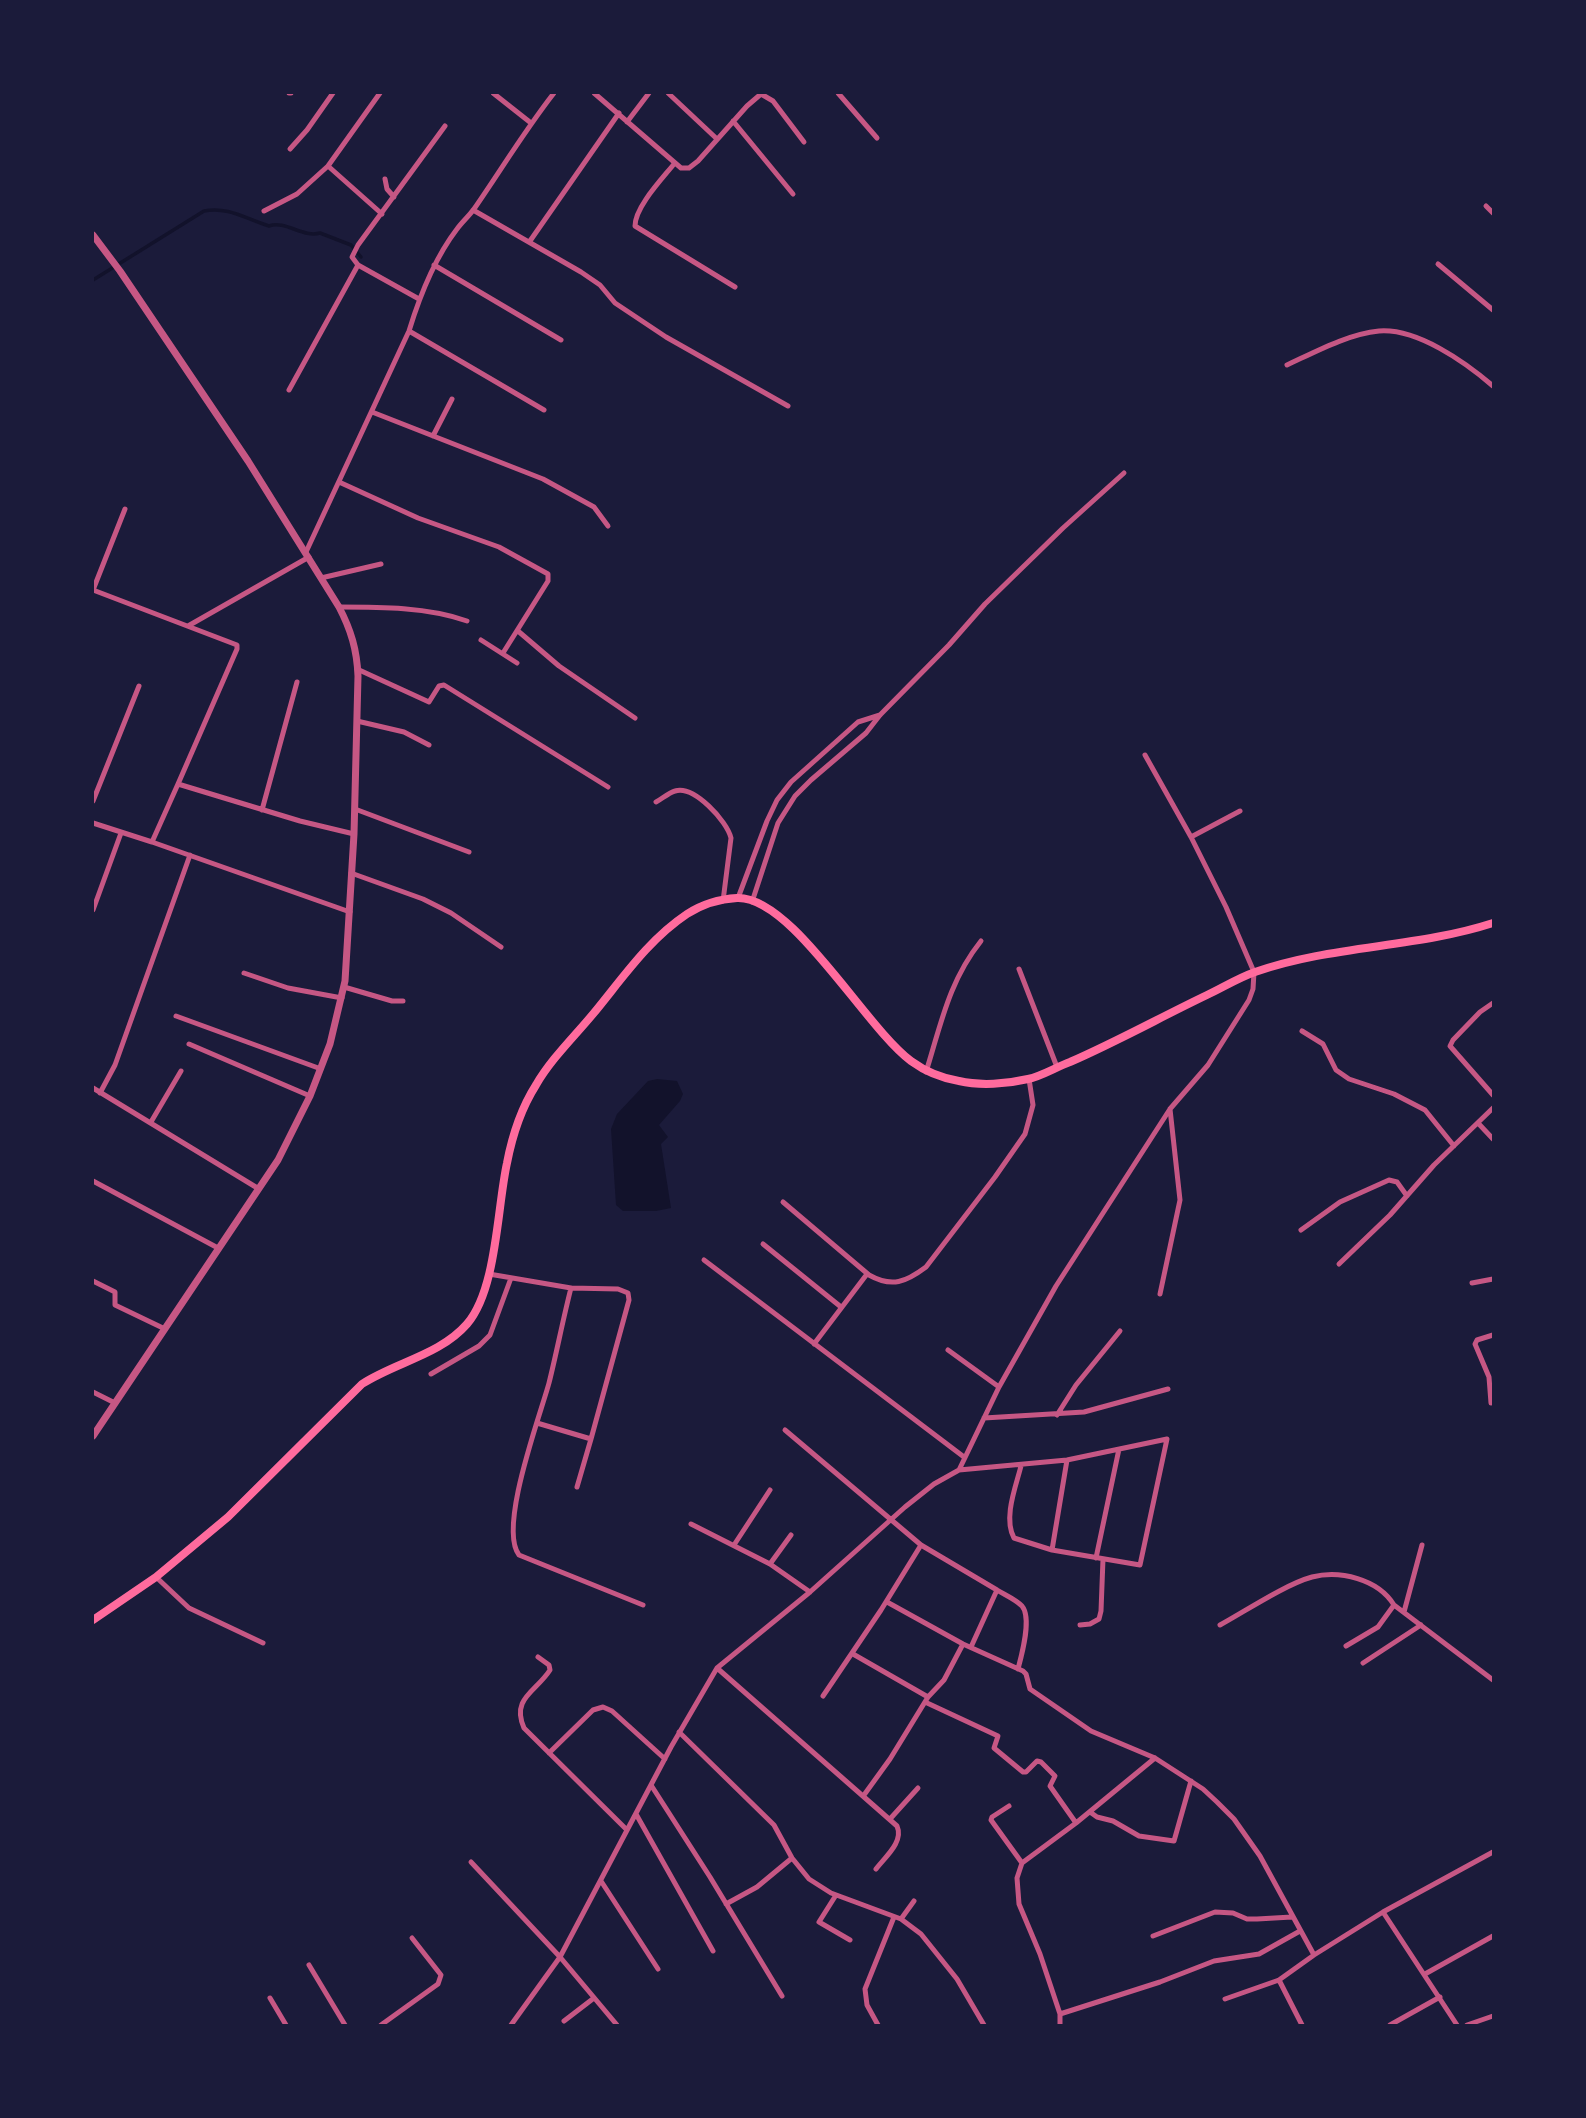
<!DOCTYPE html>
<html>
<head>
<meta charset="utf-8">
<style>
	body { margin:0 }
	#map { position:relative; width:1586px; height:2118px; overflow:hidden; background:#1b1b3a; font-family:"Roboto Condensed",sans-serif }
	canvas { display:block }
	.frame { position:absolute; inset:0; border:94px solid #1b1b3a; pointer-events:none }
</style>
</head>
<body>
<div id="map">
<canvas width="1586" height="2118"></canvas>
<div class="frame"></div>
</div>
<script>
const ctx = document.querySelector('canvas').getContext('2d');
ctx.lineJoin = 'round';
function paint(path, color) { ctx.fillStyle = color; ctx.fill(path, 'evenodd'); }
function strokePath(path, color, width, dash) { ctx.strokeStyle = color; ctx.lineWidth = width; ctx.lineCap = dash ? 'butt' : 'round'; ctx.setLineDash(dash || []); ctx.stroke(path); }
const water = new Path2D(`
	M 657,1079 L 677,1081 L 683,1094 L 680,1101 L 659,1125 L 668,1137 L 661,1144 L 671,1208 L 656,1211 L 623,1211 L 616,1205 L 611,1129 L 617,1114 L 648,1081 Z`);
const stream = new Path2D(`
	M 93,280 L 204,211 C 228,206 246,219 269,226 C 285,220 303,238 320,233 L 351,245 L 361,257`);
const minor = new Path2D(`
	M 289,93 L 291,93
	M 380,93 L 328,166 L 382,214
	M 493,93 L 531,123
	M 594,93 L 681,168 L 689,168 L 698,161 L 747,106 L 761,94 L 773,101 L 804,142
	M 668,93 L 717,139
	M 838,93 L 877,138
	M 733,121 L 793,194
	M 627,122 L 649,93
	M 290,149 L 307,130 L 333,93
	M 674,164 C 662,179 635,207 635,226 L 735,287
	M 385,179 L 387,189 L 394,197
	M 1486,206 L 1493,213
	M 473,210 L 581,272 L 600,285 L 615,303 L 666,337 L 788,406
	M 264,211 L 297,194 L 328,166
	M 530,241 L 619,113
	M 1438,264 L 1493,310
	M 434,265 L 561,340
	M 419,299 L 358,265 L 352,257 L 358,245 L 445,126
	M 409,331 L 544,410
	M 1287,365 C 1315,352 1348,334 1379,331 C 1417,328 1465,362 1493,386
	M 289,390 L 358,265
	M 372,412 L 543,479 L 594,507 L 608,526
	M 433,436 L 452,399
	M 339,482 L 418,518 L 499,547 L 548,574 L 548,581 L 503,653
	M 306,552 L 409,331 C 420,295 434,259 457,229 C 462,222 469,216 474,209 C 501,170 525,130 554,93
	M 321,578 L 381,564
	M 93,590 L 237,645 L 237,649 L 178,784 L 300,821 L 354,834
	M 93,590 L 125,509
	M 339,607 C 380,607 428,607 467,621
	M 188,626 L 309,557
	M 518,631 L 559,666 L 635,718
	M 481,640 L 517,663
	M 357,669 L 429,702 L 439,686 L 444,685 L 608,787
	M 357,721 L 404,732 L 429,745
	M 93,801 L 139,686
	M 656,802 C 662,799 668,793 675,791 C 694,785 727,821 731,838 L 723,901
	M 355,809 L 469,852
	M 262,810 L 297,682
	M 93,823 L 152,842 L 350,912
	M 1191,837 L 1240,811
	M 152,842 L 178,784
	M 351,873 L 423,899 L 451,913 L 501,947
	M 738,898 L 767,821 L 777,800 L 791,782 L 858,722 L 880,715
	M 752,902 L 778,823 L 795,796 L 811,780 L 866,733 L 880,715 L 949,645 L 985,604 L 1063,528 L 1124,473
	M 93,910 L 121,833
	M 1019,969 L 1057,1067
	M 244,973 L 288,988 L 342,998
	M 344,987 L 392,1001 L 403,1001
	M 1493,1003 L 1480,1012 L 1453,1040 L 1450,1046 L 1493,1095
	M 176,1016 L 321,1069
	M 1302,1031 L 1323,1044 L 1336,1070 L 1349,1079 L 1394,1094 L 1425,1110 L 1454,1146
	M 189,1044 L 310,1096
	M 926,1072 C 941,1024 949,981 981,941
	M 93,1088 L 259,1189
	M 100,1093 L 115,1065 L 190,855
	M 151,1122 L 181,1071
	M 1478,1123 L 1493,1139
	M 93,1181 L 218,1248
	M 783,1202 L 869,1275 C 892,1288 906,1282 926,1267 L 995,1177 L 1025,1134 L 1033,1105 L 1029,1079
	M 1301,1230 L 1340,1202 L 1389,1180 L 1397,1182 L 1407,1196
	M 763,1244 L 841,1307
	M 704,1260 L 964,1457
	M 1339,1264 L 1390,1215 L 1434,1165 L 1493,1108
	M 489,1274 L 571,1288 C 563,1319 557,1351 549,1383 C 540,1416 498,1528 519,1555 L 643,1605
	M 93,1281 L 115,1292 L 115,1305 L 165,1329
	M 1472,1283 L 1493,1279
	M 571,1288 L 618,1289 L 628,1293 L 629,1300 L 591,1439
	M 1160,1294 L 1180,1200 L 1170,1109
	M 814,1344 L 867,1274
	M 948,1350 L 999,1387
	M 431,1374 L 479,1346 L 490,1335 L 511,1278
	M 93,1392 L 115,1403
	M 1491,1403 L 1489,1377 L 1475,1344 L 1477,1340 L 1493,1335
	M 1057,1415 L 1076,1385 L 1120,1331
	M 984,1418 L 1084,1412 L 1168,1389
	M 537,1423 L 591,1439 L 577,1487
	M 785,1430 L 921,1545 L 881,1610 L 823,1696
	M 959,1470 L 1067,1460 L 1167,1439 L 1140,1565 L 1052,1550 L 1014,1538 C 1003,1518 1016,1486 1021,1466
	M 691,1524 L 770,1564 L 810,1592
	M 734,1545 L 770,1490
	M 921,1545 L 997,1590 L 971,1647
	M 1052,1550 L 1067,1460
	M 1096,1558 L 1119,1449
	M 770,1564 L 791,1535
	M 156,1577 L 189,1608 L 263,1643
	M 997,1590 C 1005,1595 1015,1599 1022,1606 C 1032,1618 1022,1654 1018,1669
	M 887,1602 L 963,1644 L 1023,1671 L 1026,1674 L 1030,1689 L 1091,1731 L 1155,1758 L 1203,1789 L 1217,1802 L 1234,1819 L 1260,1856 L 1314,1955 L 1383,1912 L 1493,1852
	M 1404,1612 L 1422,1545
	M 1080,1625 L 1090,1624 L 1099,1619 L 1101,1611 L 1103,1559
	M 1220,1625 C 1244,1612 1286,1584 1312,1577 C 1340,1570 1378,1579 1394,1605 L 1493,1680
	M 1346,1646 L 1378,1627 L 1394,1605
	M 853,1654 L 928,1697
	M 538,1657 L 549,1665 L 550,1670 C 536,1692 511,1698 524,1728 L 627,1830
	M 1363,1663 L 1421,1625
	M 717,1668 L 897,1826 C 904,1842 885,1857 876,1869
	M 925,1702 L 998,1736 L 994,1748 L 1023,1772 L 1026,1772 L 1037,1761 L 1041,1762 L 1055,1776 L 1050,1786 L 1076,1823
	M 679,1732 L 774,1825 L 792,1858 L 809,1879 L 831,1893 L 901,1919 L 921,1934 L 957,1979 L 984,2025
	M 549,1753 L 593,1710 L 603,1707 L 612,1711 L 665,1759
	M 651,1785 L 710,1877 L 782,1996
	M 864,1795 L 890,1759 L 928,1697 L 944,1680 L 963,1644
	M 1009,1806 L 992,1817 L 991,1820 L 1022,1863
	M 1090,1812 L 1097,1817 L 1113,1821 L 1139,1836 L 1174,1841 L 1191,1781
	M 636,1814 L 713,1951
	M 890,1819 L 918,1788
	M 471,1862 L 560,1957 L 617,2025
	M 601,1881 L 658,1969
	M 836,1895 L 819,1922 L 850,1940
	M 726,1904 L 757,1887 L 792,1858
	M 1383,1912 L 1457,2025
	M 901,1919 L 914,1901
	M 1153,1936 L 1215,1912 L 1233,1913 L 1247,1919 L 1257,1919 L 1292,1917
	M 309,1965 L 345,2025
	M 1425,1974 L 1493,1936
	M 1279,1980 L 1314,1955
	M 270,1998 L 286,2025
	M 1225,1999 L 1279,1980 L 1302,2025
	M 1060,2014 L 1160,1982 L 1214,1961 L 1259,1954 L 1300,1931
	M 564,2021 L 594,1998
	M 381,2025 L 438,1984 L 441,1975 L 412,1938
	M 511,2025 L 560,1957 L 671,1747 L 717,1668 L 810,1592 L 905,1507 L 934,1484 L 959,1470 L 999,1387 L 1056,1286 L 1170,1109 L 1208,1065 L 1249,1000 L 1253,989 L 1254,972 L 1226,907 L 1191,837 L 1145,755
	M 878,2025 L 867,2005 L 865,1989 L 894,1917
	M 1060,2025 L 1060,2014 L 1040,1954 L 1019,1904 L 1017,1878 L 1022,1863 L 1076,1823 L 1155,1758
	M 1390,2025 L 1440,1997
	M 1467,2025 L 1493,2016`);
const tertiary = new Path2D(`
	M 93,235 L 120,271 L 248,461 L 339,607 C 351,630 357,650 358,676 L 354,834 L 345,981 L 330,1044 L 310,1096 L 278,1160 L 93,1436`);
const secondary = new Path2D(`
	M 93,1620 L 156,1577 L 228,1517 L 362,1384 C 396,1362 440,1355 467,1324 C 497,1289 497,1208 507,1163 C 512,1137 522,1107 536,1085 C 551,1059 574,1037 593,1014 C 622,979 648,940 687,914 C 701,905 719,899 737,898 C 792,896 865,1027 911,1061 C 926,1072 941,1078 959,1081 C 980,1086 1007,1084 1028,1079 C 1042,1076 1056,1067 1070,1062 C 1116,1042 1161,1017 1207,995 C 1222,988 1238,978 1255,972 C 1332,945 1416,948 1493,923`);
paint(water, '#12122b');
strokePath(stream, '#12122b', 3.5);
strokePath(minor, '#c65784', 5);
strokePath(tertiary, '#c65784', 7);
strokePath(secondary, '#ff6b9d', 8);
</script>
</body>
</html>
